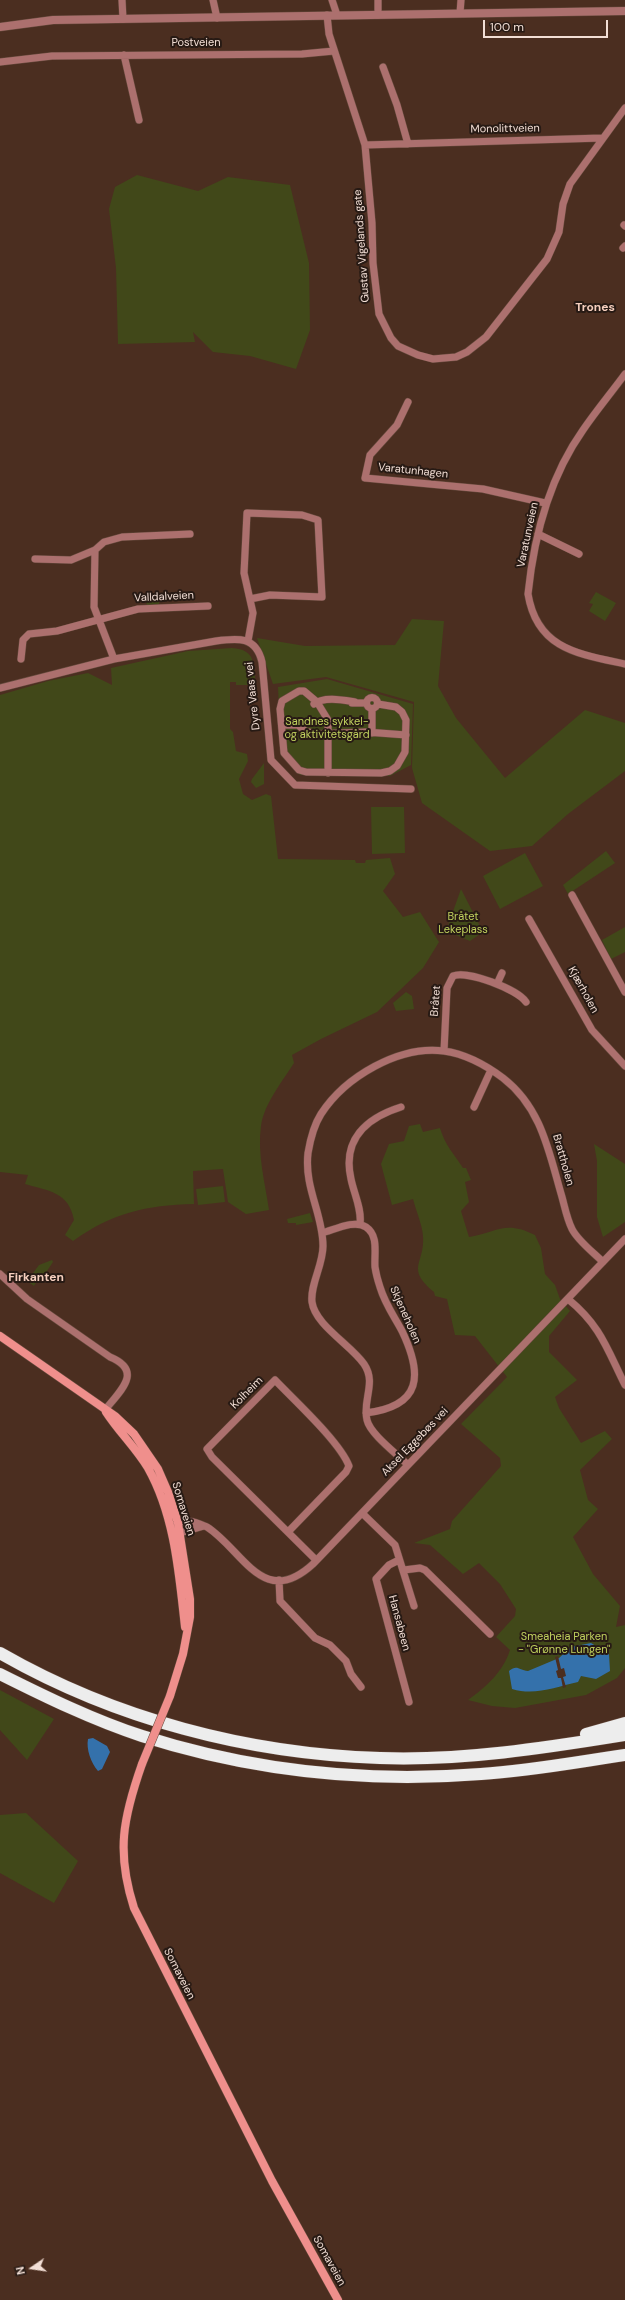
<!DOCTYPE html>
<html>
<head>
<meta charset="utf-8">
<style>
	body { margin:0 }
	#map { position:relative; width:625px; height:2300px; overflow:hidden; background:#4b2e20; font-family:"DM Sans",sans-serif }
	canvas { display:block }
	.north { position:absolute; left:12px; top:2248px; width:40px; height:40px; -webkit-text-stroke:3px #271a14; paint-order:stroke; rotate:257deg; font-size:11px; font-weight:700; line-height:16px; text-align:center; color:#f2ded5 }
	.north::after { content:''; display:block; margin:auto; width:14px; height:18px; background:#f2ded5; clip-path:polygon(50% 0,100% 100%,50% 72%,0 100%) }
	.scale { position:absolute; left:483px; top:20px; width:125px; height:18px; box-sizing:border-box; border:2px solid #f2ded5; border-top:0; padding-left:5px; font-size:12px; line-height:14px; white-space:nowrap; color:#f2ded5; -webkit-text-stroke:3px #271a14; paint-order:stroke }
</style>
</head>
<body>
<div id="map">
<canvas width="625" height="2300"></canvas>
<div class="north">N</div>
<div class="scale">100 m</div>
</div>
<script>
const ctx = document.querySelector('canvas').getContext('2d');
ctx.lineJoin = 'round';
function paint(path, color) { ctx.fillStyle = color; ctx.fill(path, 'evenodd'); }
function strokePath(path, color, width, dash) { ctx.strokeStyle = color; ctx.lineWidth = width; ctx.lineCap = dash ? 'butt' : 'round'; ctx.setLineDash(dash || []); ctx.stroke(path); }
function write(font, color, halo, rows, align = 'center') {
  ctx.font = font + ' "DM Sans",sans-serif'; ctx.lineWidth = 4; ctx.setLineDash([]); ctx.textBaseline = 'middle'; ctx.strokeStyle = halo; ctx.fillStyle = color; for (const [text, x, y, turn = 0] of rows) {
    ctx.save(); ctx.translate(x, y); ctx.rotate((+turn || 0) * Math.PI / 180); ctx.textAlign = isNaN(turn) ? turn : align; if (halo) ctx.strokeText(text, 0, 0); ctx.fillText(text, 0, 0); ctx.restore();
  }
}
const green = new Path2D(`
	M 137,175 L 198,191 L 228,177 L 290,185 L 309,263 L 310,330 L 296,369 L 250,356 L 213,352 L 193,332 L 195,342 L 118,344 L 116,268 L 109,209 L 115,187 Z
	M 596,592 L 616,603 L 605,621 L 589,611 L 593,604 L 589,603 Z
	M 145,598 L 159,598 L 159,604 L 147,605 Z
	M 412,619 L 444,621 L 438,686 L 456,718 L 505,778 L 585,710 L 625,723 L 625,771 L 568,814 L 532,846 L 490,851 L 422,803 L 412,768 L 414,702 L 326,677 L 273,684 L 257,638 L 305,646 L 395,645 Z
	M 232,648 C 257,650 253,664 256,685 L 236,685 L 236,682 L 230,682 L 230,729 L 233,732 L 236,751 L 247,754 L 248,761 L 239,779 L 243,794 L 252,800 L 266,794 L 271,796 L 278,859 L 355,860 L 356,863 L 365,863 L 366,860 L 390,858 L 395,874 L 383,891 L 403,917 L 420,912 L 439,942 L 423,968 L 377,1012 L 321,1039 L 292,1055 L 294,1063 C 282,1082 264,1104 261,1126 C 257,1153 265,1183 269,1210 L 246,1214 L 228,1202 L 223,1169 L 193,1171 L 194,1204 C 146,1205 112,1213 73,1241 L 65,1235 L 74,1220 C 69,1192 49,1191 25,1184 L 28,1175 L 0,1172 L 0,695 L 48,681 L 88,673 L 112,685 L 111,668 L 188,651 Z
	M 327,679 L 413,704 L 411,765 L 390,776 L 300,775 L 281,753 L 278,687 Z
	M 264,763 L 264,784 L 256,788 L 251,782 L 252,779 Z
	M 371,807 L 404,807 L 405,853 L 372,854 Z
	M 606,851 L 615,863 L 568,894 L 563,885 Z
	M 525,853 L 543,886 L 500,909 L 483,876 Z
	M 461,889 L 483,932 L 470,941 L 446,931 Z
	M 625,927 L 625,952 L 611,959 L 602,940 Z
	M 406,992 L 412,996 L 414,1009 L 396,1011 L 393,1003 Z
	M 420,1124 L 423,1132 L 440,1128 C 446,1147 453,1152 463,1168 L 466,1168 L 471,1180 L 465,1182 L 469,1202 L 461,1211 L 469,1237 C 498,1232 505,1220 535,1235 L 541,1248 L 545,1274 L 555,1285 L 560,1299 L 570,1311 L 549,1336 L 549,1352 L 577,1380 L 555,1397 L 559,1408 L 581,1443 L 605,1431 L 612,1439 L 580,1470 L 588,1500 L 598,1509 L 573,1537 L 593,1574 L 620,1606 L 616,1627 L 625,1625 L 625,1668 L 617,1678 L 586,1695 L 515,1708 L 492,1706 L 468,1700 C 486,1687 503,1672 510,1650 L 496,1637 L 515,1616 L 516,1609 L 500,1584 L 479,1563 L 463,1574 L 430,1545 L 414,1543 L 450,1529 L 452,1521 L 501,1466 L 500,1458 L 461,1424 L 507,1377 L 475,1336 L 455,1335 L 447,1299 L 435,1296 L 434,1292 C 405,1268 425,1264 423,1236 C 422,1224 416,1211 413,1199 L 392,1205 L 381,1164 L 389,1144 L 404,1141 L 409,1126 Z
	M 594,1144 L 625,1164 L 625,1222 L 603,1237 L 597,1217 L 597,1161 Z
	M 223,1186 L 225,1202 L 198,1205 L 196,1189 Z
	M 310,1213 L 313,1222 L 296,1225 L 296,1223 L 288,1223 L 287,1219 Z
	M 52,1260 L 53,1262 L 43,1277 L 40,1277 L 34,1286 L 27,1281 L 39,1265 Z
	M 0,1690 L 54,1719 L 27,1760 L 0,1730 Z
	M 26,1813 L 78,1861 L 54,1903 L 0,1873 L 0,1815 Z`);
const water = new Path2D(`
	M 591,1643 L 609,1654 L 610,1671 L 596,1679 L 581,1676 L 578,1682 C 555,1687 535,1696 512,1689 L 509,1671 C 517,1664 519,1670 528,1671 L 559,1658 L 571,1647 Z
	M 93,1738 L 107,1746 L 110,1752 L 102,1769 L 98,1771 C 91,1763 86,1749 88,1739 Z`);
const pier = new Path2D(`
	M 558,1656 L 561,1669 L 564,1668 L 566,1676 L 563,1677 L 566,1687 L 563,1688 L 561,1678 L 558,1678 L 556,1671 L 558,1670 L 555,1657 Z`);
const minor = new Path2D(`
	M 122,0 L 123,19
	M 213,0 L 217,18
	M 332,0 L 337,15
	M 378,0 L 378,15
	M 460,13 L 461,0
	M 327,15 L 329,34 L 365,145 L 372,223 L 373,263 L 379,314 L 391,338 L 398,346 L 418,355 L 433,359 L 456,357 L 467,352 L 486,337 L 547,259 L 559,232 L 563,204 L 570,184 L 625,108
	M 124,55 L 139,120
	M 0,62 L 52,56 L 302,54 L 334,51
	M 383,67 L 397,105 L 408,144
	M 365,145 L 602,138
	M 624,225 L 625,226
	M 623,248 L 625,246
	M 625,374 C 611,393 596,411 583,430 C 549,478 534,536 528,594 C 537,649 578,654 625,664
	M 408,402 L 397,425 L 370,455 L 365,478 L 483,489 L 545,503
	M 538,534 L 579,554
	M 95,550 L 94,607 L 114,659
	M 35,559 L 71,560 L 95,550 L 104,542 L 122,537 L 190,534
	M 248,641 L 253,613 L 244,573 L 247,513 L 302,515 L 318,520 L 322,597 L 270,595 L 250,599
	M 21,659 L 23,640 L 29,634 L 57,631 L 138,609 L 208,606
	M 0,688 L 114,659 L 216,641 C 238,638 256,636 262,662 L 271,760 L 295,785 L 411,789
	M366.5 703a5.5 5.5 0 1 1 11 0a5.5 5.5 0 1 1-11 0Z
	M 352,703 L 366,703
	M 314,704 C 324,696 343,700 355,702
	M 282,725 L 298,725 L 305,731 L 316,734 L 366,732 L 406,735
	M 372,733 L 372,709
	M 328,773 L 328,720 L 317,702 L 304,691 L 299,691 L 282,701 L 280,709 L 284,753 L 299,770 L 306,772 L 381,773 L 390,771 L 397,766 L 405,752 L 406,720 L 402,712 L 396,707 L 378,704
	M 572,895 L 625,992
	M 529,919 L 592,1030 L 625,1066
	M 497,984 L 502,973
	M 444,1051 L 447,988 L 453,976 C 467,970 517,989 526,1002
	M 474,1107 L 491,1070
	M 360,1224 C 362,1209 354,1194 351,1179 C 342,1140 366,1118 401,1107
	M 322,1233 C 334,1230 354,1219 366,1227 C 379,1236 374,1253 375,1267 C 376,1274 378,1281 380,1287 C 385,1304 394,1316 402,1331 C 423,1375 422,1406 366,1413
	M 0,1274 L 27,1299 L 110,1357 C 144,1371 120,1391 105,1410
	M 568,1299 C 601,1326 607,1349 625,1385
	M 408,1465 C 397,1454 370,1434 367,1420 C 362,1400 377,1383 364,1364 C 351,1345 315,1325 312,1302 C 310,1285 323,1265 323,1246 C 323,1214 304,1188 308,1153 C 310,1141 314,1125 321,1114 C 345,1077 399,1045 444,1051 C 465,1054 487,1066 503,1078 C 542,1108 549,1153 562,1197 C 565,1208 567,1219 572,1229 C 578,1241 593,1252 603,1262
	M 362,1513 L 395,1545 L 414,1606
	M 175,1525 C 185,1517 197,1523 207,1527 C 243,1550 263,1610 313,1564 L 625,1239
	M 174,1531 L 180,1533 L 204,1526
	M 288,1532 L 346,1472 L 349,1466 C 340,1442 294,1400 275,1380 L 207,1449 L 212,1457 L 316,1560
	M 399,1560 L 389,1565 L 376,1579 L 409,1702
	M 404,1570 L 420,1568 L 425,1570 L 490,1634
	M 279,1580 L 280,1601 L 315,1638 L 330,1645 L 346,1661 L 351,1674 L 361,1687`);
const tertiary = new Path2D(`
	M 0,27 L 53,20 L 625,11`);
const secondary = new Path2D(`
	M 0,1336 L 115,1416 L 134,1434 L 158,1469 L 168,1492 L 178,1523 L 190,1599 L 190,1617 L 183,1654 L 170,1696
	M 106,1412 C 119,1432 136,1448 148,1468 C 175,1516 179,1574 185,1627
	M 142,1764 C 123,1818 116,1852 134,1908 L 272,2181 L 338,2300`);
const motorway = new Path2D(`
	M 0,1653 C 115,1719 248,1754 380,1758 C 462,1761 545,1748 625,1735
	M 0,1674 C 46,1697 93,1720 142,1736 C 252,1771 367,1783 481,1774 C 529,1771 577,1762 625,1755
	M 586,1734 L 625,1723`);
const secondaryBridge = new Path2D(`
	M 142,1764 L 170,1696`);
const streetNames = [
	["Postveien",196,43],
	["Monolittveien",505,129,-1],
	["Gustav Vigelands gate",362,246,-94],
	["Varatunhagen",413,471,6],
	["Varatunveien",528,535,-78],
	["Valldalveien",164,597,-3],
	["Dyre Vaas vei",253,696,-96],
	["Kjærholen",583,990,61],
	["Bråtet",436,1001,-85],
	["Brattholen",563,1160,74],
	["Skjeneholen",405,1315,66],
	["Kolheim",247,1393,-45],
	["Aksel Eggebøs vei",415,1442,-46],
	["Somaveien",183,1509,73],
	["Hansabeen",399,1623,75],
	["Somaveien",179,1974,63],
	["Somaveien",329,2261,61]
];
const parkNames = [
	["Sandnes sykkel-",327,722],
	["og aktivitetsgård",327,735],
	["Bråtet",463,917],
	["Lekeplass",463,930],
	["Smeaheia Parken",564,1637],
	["- \"Grønne Lungen\"",564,1650]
];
const neighbourhoodNames = [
	["Trones",595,308],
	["Firkanten",36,1278]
];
paint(green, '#414819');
paint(water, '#3471ab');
paint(pier, '#4b2e20');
strokePath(minor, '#664a3d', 8);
strokePath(tertiary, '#664a3d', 9);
strokePath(secondary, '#664a3d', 9);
strokePath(motorway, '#664a3d', 13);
strokePath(minor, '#ac706e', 7);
strokePath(tertiary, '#ac706e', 8);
strokePath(secondary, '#ef8f8c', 8);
strokePath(motorway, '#ededed', 12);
strokePath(secondaryBridge, '#664a3d', 9, []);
strokePath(secondaryBridge, '#ef8f8c', 8);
write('11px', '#f2ded5', '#271a14', streetNames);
write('11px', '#c0d15e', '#271a14', parkNames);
write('bold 12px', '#f6cfbe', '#271a14', neighbourhoodNames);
</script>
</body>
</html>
